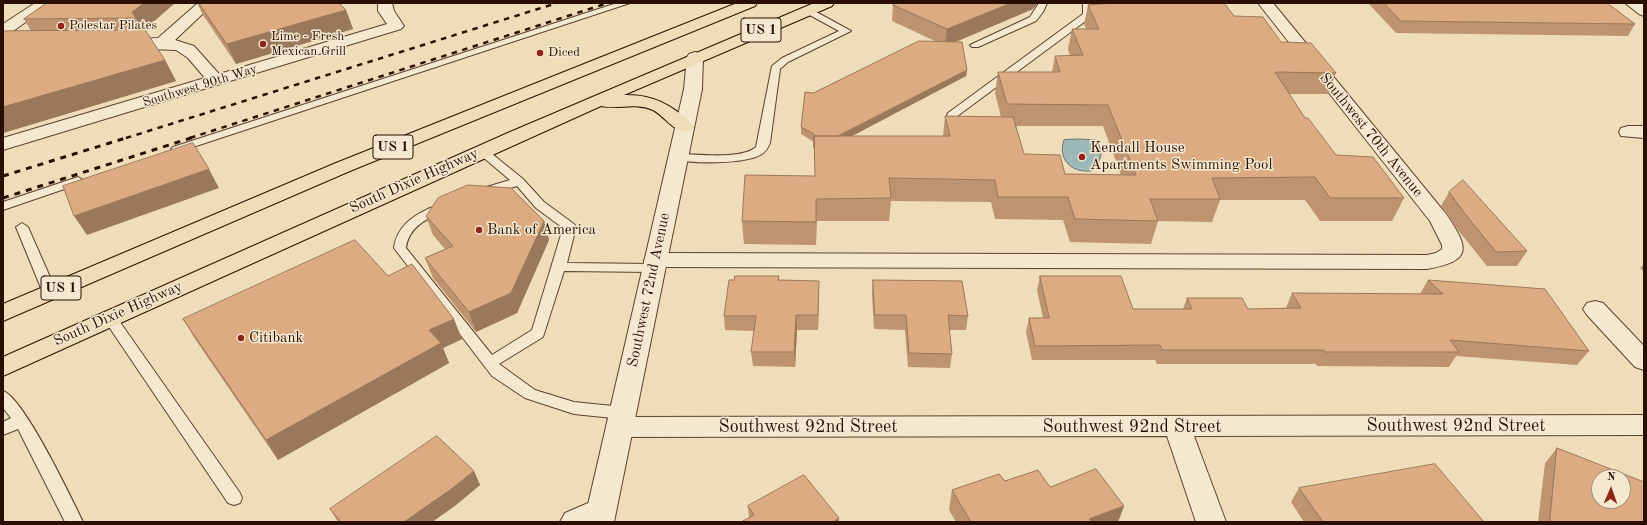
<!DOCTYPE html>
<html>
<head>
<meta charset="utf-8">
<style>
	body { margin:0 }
	#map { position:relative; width:1647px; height:525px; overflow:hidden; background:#efdcb8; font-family:"Old Standard TT",serif }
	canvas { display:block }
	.frame { position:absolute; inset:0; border:4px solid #2a0f01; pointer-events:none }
	.north { position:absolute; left:1591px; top:469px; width:40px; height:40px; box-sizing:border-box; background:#f5e8d1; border:1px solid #a4917e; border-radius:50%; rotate:2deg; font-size:11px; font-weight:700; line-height:16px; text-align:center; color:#2a0f01 }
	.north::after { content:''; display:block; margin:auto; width:14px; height:18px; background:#8f2418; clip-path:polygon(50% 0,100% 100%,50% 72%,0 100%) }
</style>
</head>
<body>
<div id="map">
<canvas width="1647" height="525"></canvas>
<div class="frame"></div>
<div class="north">N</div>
</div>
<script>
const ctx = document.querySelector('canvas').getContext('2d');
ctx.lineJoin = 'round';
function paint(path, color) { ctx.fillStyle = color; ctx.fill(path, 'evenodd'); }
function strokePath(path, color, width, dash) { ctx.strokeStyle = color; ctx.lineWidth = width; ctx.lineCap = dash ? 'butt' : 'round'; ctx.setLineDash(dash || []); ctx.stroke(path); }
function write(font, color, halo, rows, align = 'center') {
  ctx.font = font + ' "Old Standard TT",serif'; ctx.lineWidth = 3; ctx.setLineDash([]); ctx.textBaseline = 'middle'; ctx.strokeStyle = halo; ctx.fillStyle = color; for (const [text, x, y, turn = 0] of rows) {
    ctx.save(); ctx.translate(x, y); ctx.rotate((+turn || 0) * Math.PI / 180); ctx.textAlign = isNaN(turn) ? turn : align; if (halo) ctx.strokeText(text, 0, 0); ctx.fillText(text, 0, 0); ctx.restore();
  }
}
const water = new Path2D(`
	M 1079,139 L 1096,140 C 1105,154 1101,160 1091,171 C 1072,173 1057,160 1064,140 Z`);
const service = new Path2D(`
	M 617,3 L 630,3 L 181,151 L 173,151 L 171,149 L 173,147 Z
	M 1039,3 L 1047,3 L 1043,12 L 1036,21 L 978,47 L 972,47 L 970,45 L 1030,17 Z
	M 1083,3 L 1091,3 L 1091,17 L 956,117 L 948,117 L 947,115 L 948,113 L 1083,14 Z
	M 809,8 L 851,31 L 788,62 L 780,69 L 770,143 C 768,148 765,153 760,155 C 745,164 691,164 674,159 L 672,157 L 678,154 C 697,154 742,160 756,147 L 772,66 L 782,58 L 839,31 L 806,13 L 805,11 Z
	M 482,148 L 486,149 L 523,179 L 544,202 L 574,224 L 576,227 L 567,263 L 653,264 L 658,265 L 660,268 L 658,271 L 653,272 L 564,271 L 543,337 L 499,364 L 535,390 L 574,402 L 623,407 L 628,409 L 631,413 L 628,417 L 623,419 L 574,414 L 525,398 L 492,376 L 394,248 C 397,227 411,217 430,208 C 436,206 441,203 447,204 L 449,207 L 447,210 C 429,218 409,225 406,248 L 492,355 L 532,330 L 563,228 L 536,208 L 517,186 L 484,196 L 480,195 L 478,192 L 480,189 L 510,180 L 478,153 L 476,151 L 478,149 Z
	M 78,177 L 84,181 L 82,183 L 3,210 L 3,202 Z
	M 22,223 L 28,227 L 57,293 L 55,296 L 45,296 L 43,293 L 16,227 Z
	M 110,313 L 115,315 L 240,493 L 242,498 L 240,503 L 234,505 L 228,503 L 105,321 L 103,318 L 105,315 Z
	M 3,391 C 23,397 72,499 83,522 L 65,522 L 18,429 L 3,435 L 3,422 L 11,418 L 3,408 Z`);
const minor = new Path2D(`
	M 198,3 L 214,3 L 175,40 L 194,46 L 219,74 L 387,24 L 378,11 L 378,3 L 392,3 L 394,11 L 404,26 L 401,29 L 3,150 L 3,138 L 205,78 L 188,58 L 176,50 L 124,48 L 118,46 L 116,43 L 118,40 L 158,38 Z
	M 1258,3 L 1273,3 L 1446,214 C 1470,249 1472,261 1427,269 L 655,267 L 647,265 L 644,260 L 647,255 L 655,253 L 1427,255 L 1436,253 L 1442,249 L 1442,245 L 1430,221 Z
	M 1625,3 L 1642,3 L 1644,4 L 1644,16 L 1639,14 Z
	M 1628,126 L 1644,126 L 1644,138 L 1621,136 L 1619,132 L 1621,128 Z
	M 1595,301 L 1603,303 L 1644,346 L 1644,370 L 1635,367 L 1587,315 L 1583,309 L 1587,303 Z
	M 1644,415 L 1644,435 L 1194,436 L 1226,522 L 1196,522 L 1167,436 L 620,437 L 611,434 L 607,427 L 611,420 L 620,417 Z
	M 602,497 L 612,500 L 616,509 L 612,518 L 603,522 L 560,522 L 565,513 Z`);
const tertiary = new Path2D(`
	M 35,3 L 52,3 L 9,34 L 3,36 L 3,24 Z
	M 695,52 L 701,54 L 703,57 L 702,89 L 614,522 L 584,522 L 684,89 L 687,57 L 689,54 Z`);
const trunk = new Path2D(`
	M 737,3 L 757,3 L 755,6 L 350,171 L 3,321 L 3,304 L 336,163 Z
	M 814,3 L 834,3 L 832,6 L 624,95 C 652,94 672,105 691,123 L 694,127 L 691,131 C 675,135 666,117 653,110 C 636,102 618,110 601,106 L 3,376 L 3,357 L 510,132 Z`);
const railFar1 = new Path2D(`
	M 126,138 L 557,3
	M 190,138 L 608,3`);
const rail = new Path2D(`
	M 3,176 L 129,137
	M 3,198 L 194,137`);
const wall = new Path2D(`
	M 47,3 L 175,3 L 143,30 L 165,60 L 176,81 L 3,133 L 3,32 L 31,31 L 24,19 Z
	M 197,3 L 343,3 L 341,5 L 346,10 L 353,29 L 236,64 L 203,15 Z
	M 1099,3 L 1224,3 L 1234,16 L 1336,73 L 1328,94 L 1289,94 L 1305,118 L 1336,155 L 1404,198 L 1392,221 L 1320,221 L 1305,200 L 1220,200 L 1212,222 L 1158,221 L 1151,244 L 1070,242 L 1063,220 L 995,219 L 991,202 L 891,201 L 889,221 L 817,221 L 816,245 L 744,244 L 742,221 L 815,176 L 814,142 L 801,134 L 801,127 L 813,93 L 935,41 L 892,21 L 893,5 L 1033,9 L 956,42 L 967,70 L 966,76 L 852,136 L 943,136 L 945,116 L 1001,117 L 995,93 L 998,72 L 1052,72 L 1055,56 L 1070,56 L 1068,49 L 1072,29 L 1086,29 L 1084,24 L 1088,5 L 1100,4 ZM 1016,126 L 1103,126 L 1121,175 L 1065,174 L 1024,154 Z
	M 1368,3 L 1607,3 L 1635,24 L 1628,36 L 1396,33 Z
	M 1449,192 L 1527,251 L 1517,266 L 1487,266 L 1457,229 L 1441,206 Z
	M 426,216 L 544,221 L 549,240 L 517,313 L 476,332 L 433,278 L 425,258 L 445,249 L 433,235 Z
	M 1644,264 L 1644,272 L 1640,268 Z
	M 779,276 L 779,280 L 819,281 L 818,330 L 797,330 L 795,367 L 753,366 L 751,352 L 754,331 L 725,330 L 724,316 Z
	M 1040,276 L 1133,309 L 1183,309 L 1187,298 L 1248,309 L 1286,309 L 1286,308 L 1292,293 L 1420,294 L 1428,280 L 1589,351 L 1577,365 L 1456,356 L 1449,367 L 1317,366 L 1316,364 L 1157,364 L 1155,360 L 1032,360 L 1026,332 L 1029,318 L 1043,318 L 1037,290 Z
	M 873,280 L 968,316 L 966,330 L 949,330 L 952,354 L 950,368 L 908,367 L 905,330 L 874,329 L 872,294 Z
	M 183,319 L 462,339 L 443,348 L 449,363 L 278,460 L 195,339 Z
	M 1557,448 L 1644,522 L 1538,522 L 1545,463 Z
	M 474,471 L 480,485 L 456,505 L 432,522 L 338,522 L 330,509 Z
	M 1050,487 L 1124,506 L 1118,522 L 956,522 L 949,510 L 952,490 Z
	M 1299,488 L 1484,522 L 1304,522 L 1291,502 Z
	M 748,506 L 839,522 L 749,518 Z`);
const shadedWall = new Path2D(`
	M 144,3 L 175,3 L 143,31 L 136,18 L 132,12 Z
	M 1011,3 L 1038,3 L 1033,9 L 945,46 L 947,29 Z
	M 346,10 L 353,29 L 236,64 L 227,44 Z
	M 165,60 L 176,81 L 3,133 L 3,107 Z
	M 967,70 L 966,76 L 814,156 L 814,148 Z
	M 209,169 L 219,188 L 87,235 L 74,216 Z
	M 544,221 L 549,240 L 517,313 L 476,332 L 469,312 Z
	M 819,281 L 819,296 L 818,330 L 818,315 Z
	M 796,315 L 797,330 L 795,367 L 794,352 Z
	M 454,319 L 462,339 L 443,348 L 449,363 L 278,460 L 266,440 L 429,330 Z
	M 474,471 L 480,485 L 456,505 L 432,522 L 404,522 Z
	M 1124,506 L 1118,522 L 1088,522 L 1089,519 Z
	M 839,518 L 839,522 L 833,522 Z`);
const building = new Path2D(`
	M 47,3 L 144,3 L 132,12 L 136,18 L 24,19 Z
	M 199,3 L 339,3 L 346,10 L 227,44 Z
	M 896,3 L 1011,3 L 947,29 L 893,5 Z
	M 1113,3 L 1224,3 L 1234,16 L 1263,17 L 1281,42 L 1311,43 L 1336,73 L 1275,72 L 1305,118 L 1308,118 L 1336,155 L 1373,157 L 1404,198 L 1330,198 L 1315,177 L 1212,178 L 1220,199 L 1150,199 L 1158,221 L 1075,219 L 1068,197 L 998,197 L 995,180 L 889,178 L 891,198 L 816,199 L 816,222 L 742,221 L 745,175 L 815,176 L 814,136 L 950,136 L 945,116 L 1013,117 L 1024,154 L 1060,155 L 1065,174 L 1136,175 L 1108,105 L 1007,104 L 998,72 L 1060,72 L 1055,56 L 1083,55 L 1072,29 L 1099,29 L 1088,5 L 1114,3 Z
	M 1384,3 L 1607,3 L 1635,24 L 1401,21 Z
	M 145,30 L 165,60 L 3,107 L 3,32 L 5,31 Z
	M 919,41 L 962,42 L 967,70 L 838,136 L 814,136 L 814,148 L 814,134 L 801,127 L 805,92 L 813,93 Z
	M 193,143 L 209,169 L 74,216 L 63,186 Z
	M 1463,180 L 1527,251 L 1496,252 L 1466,215 L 1449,192 Z
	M 468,185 L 511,188 L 544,221 L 511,293 L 469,312 L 425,258 L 453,246 L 426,216 L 438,198 Z
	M 355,240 L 388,276 L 412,264 L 454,319 L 429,330 L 441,343 L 266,440 L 183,319 Z
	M 735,276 L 779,276 L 778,280 L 819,281 L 818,315 L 796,315 L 794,352 L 751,352 L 756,316 L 724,316 L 729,280 L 734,280 Z
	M 1040,276 L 1121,276 L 1133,309 L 1192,309 L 1187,298 L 1242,298 L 1248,309 L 1301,308 L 1292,293 L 1443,294 L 1428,280 L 1545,289 L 1589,351 L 1450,340 L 1459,352 L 1325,352 L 1324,350 L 1162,350 L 1160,345 L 1035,346 L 1029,318 L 1049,318 Z
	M 873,280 L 962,281 L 968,316 L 948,315 L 952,354 L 909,353 L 906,315 L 875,315 Z
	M 437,436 L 474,471 L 450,490 L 404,522 L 341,522 L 330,509 Z
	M 1557,448 L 1644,482 L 1644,522 L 1550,522 ZM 1599,477 L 1623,477 L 1623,501 L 1599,501 Z
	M 1435,464 L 1484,522 L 1323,522 L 1299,488 Z
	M 1096,469 L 1124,506 L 1089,519 L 1092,522 L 971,522 L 952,490 L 999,474 L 1005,481 L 1038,470 L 1050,487 Z
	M 804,475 L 839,518 L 833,522 L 741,522 L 754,515 L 748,506 Z`);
const markers = [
	[61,26,4,"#8f2418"],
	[263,44,4,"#8f2418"],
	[540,53,4,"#8f2418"],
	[1082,157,4,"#8f2418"],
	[479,230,4,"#8f2418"],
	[241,338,4,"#8f2418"]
];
const farPoinames = [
	["Polestar Pilates",69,26],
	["Lime - Fresh",271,37],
	["Mexican Grill",271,52],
	["Diced",548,53]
];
const farStreetnames = [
	["Southwest 90th Way",200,86,-17]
];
const shields = [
	[761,30,40],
	[393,147,40],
	[61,288,40]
];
const shieldNames = [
	["US 1",761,30],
	["US 1",393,147],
	["US 1",61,288]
];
const streetNames = [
	["Southwest 70th Avenue",1371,135,51],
	["South Dixie Highway",414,181,-24],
	["Southwest 72nd Avenue",649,290,-78],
	["South Dixie Highway",118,314,-24]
];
const poiNames = [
	["Kendall House",1090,148],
	["Apartments Swimming Pool",1090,165],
	["Bank of America",487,230],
	["Citibank",249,338]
];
const nearStreetnames = [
	["Southwest 92nd Street",1456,426],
	["Southwest 92nd Street",808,427],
	["Southwest 92nd Street",1132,427]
];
paint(water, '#9db9b7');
strokePath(water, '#6f756e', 1);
strokePath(service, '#5b422f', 2);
strokePath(minor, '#5b422f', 2);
strokePath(tertiary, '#5b422f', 2);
strokePath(trunk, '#2a0f01', 2);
paint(service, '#f5e8d1');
paint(minor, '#f5e8d1');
paint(tertiary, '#f5e8d1');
paint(trunk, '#efdcb8');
strokePath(railFar1, '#2a0f01', 2.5, [5.5, 5.5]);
strokePath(rail, '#2a0f01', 3, [6, 6]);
paint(wall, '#bd9370');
paint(shadedWall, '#9a785b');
paint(building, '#dcab82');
strokePath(building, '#9a785b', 1);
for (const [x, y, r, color] of markers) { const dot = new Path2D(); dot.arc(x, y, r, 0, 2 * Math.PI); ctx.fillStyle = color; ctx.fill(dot); strokePath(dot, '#f5e8d1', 1.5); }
write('13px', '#2a0f01', '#f5e8d1', farPoinames, 'left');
write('13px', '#2a0f01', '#f5e8d1', farStreetnames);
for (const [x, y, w] of shields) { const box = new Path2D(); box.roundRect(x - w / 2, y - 12, w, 24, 3); ctx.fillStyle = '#f5e8d1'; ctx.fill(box); strokePath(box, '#2a0f01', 1); }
write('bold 14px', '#2a0f01', null, shieldNames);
write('15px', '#2a0f01', '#f5e8d1', streetNames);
write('15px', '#2a0f01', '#f5e8d1', poiNames, 'left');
write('18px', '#2a0f01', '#f5e8d1', nearStreetnames);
</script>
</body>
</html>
